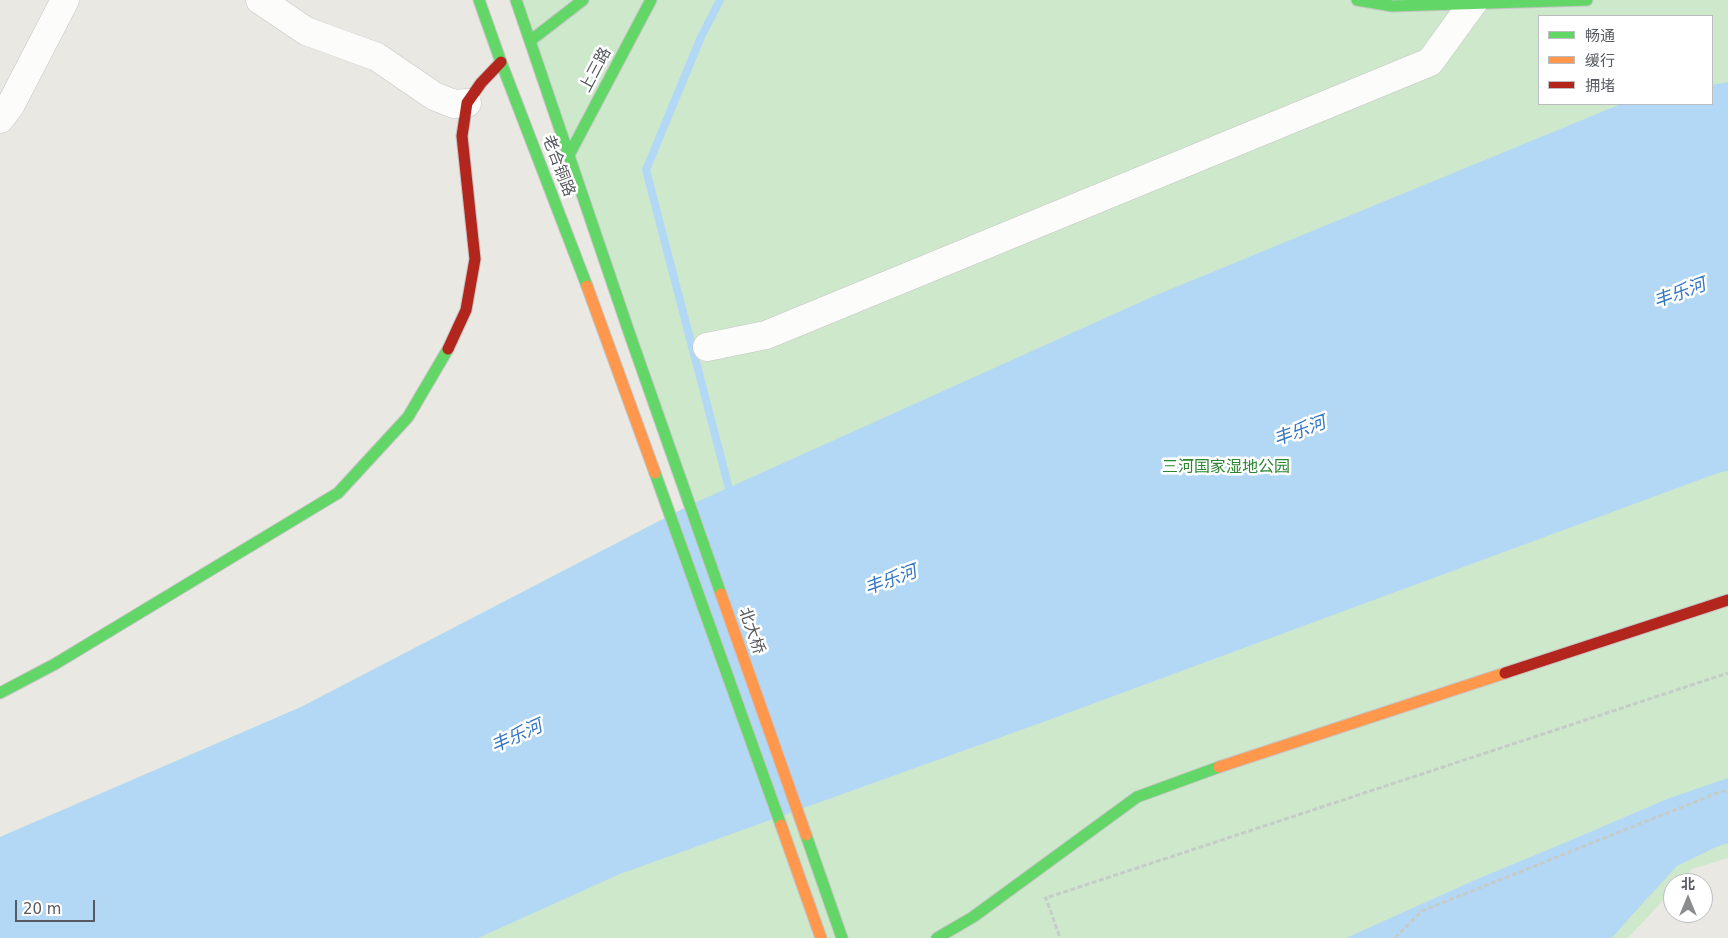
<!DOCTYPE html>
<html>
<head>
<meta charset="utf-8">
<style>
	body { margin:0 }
	#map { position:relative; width:1728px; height:938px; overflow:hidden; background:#eae8e2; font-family:"DejaVu Sans","Noto Sans SC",sans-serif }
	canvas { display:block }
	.legend { position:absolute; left:1538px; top:15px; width:175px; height:90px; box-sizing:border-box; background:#fff; border:1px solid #bcbdc0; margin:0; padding:6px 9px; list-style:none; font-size:15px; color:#575b61 }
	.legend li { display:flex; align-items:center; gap:10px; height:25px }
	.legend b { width:25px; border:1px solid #bcbdc0 }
	.north { position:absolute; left:1663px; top:873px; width:50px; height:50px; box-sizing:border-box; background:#fff; border:1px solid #bcbdc0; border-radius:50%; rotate:0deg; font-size:14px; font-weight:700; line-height:20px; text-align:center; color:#575b61 }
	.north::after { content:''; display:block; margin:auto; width:18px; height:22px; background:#8a8c8e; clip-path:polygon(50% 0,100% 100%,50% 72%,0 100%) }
	.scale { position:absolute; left:15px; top:900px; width:80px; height:22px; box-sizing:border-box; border:2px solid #575b61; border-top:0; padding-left:6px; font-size:15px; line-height:18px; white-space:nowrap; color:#575b61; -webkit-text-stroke:4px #fff; paint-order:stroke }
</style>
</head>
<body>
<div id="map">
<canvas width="1728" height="938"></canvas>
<ul class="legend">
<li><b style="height:6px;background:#63d668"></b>畅通</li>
<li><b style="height:6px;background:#ff974d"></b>缓行</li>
<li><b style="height:6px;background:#b3261e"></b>拥堵</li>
</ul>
<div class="north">北</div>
<div class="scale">20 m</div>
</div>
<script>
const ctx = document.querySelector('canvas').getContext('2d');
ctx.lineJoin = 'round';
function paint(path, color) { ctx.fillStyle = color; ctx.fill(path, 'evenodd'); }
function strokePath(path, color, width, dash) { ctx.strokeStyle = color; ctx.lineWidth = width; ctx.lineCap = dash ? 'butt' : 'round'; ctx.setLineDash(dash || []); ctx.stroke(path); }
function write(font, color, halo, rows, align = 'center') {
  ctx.font = font + ' "DejaVu Sans","Noto Sans SC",sans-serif'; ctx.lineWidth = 5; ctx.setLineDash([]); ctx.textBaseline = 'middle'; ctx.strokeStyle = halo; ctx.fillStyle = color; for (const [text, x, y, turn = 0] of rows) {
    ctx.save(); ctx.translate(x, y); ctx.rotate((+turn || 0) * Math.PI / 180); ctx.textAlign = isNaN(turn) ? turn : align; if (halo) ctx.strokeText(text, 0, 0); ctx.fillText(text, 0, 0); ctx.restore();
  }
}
const green = new Path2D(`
	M 516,0 L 1728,0 L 1728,858 L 1692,869 L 1679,883 L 1673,883 L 1673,890 L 1628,938 L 0,938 L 0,837 L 301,707 L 690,505 ZM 1539,16 L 1712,16 L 1712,104 L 1539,104 Z`);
const water = new Path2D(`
	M 1728,82 L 1728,471 L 1718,473 L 1046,721 L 620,874 L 478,938 L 0,938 L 0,837 L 301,707 L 690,505 L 1154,296 L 1621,104 L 1712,104 L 1712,85 Z
	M 1728,778 L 1728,843 L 1716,847 L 1677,866 L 1632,915 L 1612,938 L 1346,938 L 1475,880 L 1569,841 L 1667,799 Z`);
const stream = new Path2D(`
	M 720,0 L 701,37 L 646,170 L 731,496`);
const path = new Path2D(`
	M 1049,897 L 1728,673
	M 1044,899 L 1046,898 L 1060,938
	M 1395,938 L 1422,911 L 1717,793 L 1728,790`);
const street = new Path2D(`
	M 260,0 L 306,31 L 377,57 L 434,96 L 454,104 L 467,103
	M 0,119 L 10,106 L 65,0
	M 707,347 L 766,335 L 1430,62 L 1475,0`);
const fast = new Path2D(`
	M 479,0 L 501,62 L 587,286
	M 516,0 L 630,335 L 721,594
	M 1357,0 L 1392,6 L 1587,0
	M 530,41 L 583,0
	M 569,155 L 651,0
	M 655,473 L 781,825
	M 0,693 L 55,664 L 338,493 L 408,417 L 448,349
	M 806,835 L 842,938
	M 937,938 L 973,917 L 1137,797 L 1219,767`);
const slow = new Path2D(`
	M 587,286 L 655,473
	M 721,594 L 806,835
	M 1219,767 L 1505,673
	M 781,825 L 821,938`);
const jam = new Path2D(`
	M 448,349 L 466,310 L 475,259 L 462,136 L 467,103 L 481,83 L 501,62
	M 1505,673 L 1728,600`);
const streetNames = [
	["上三路",596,70,-62],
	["老合铜路",558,166,69],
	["北大桥",751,631,71]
];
const parkNames = [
	["三河国家湿地公园",1226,468]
];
const waterNames = [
	["丰乐河",1680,294,-20],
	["丰乐河",1300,432,-20],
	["丰乐河",891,581,-20],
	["丰乐河",517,737,-24]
];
paint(green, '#cee8cb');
paint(water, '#b3d8f6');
strokePath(stream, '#b3d8f6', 8);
strokePath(street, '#c5c6c4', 29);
strokePath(fast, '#c5c5c4', 13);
strokePath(slow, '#c5c5c4', 13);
strokePath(jam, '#c5c5c4', 13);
strokePath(path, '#c5ccc8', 3, [5, 2.5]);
strokePath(street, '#fcfcfb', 28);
strokePath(fast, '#63d668', 11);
strokePath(slow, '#ff974d', 11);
strokePath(jam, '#b3261e', 11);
write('16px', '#575b61', '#fff', streetNames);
write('16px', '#2b8532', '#fff', parkNames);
write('italic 18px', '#3175c5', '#fff', waterNames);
</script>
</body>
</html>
